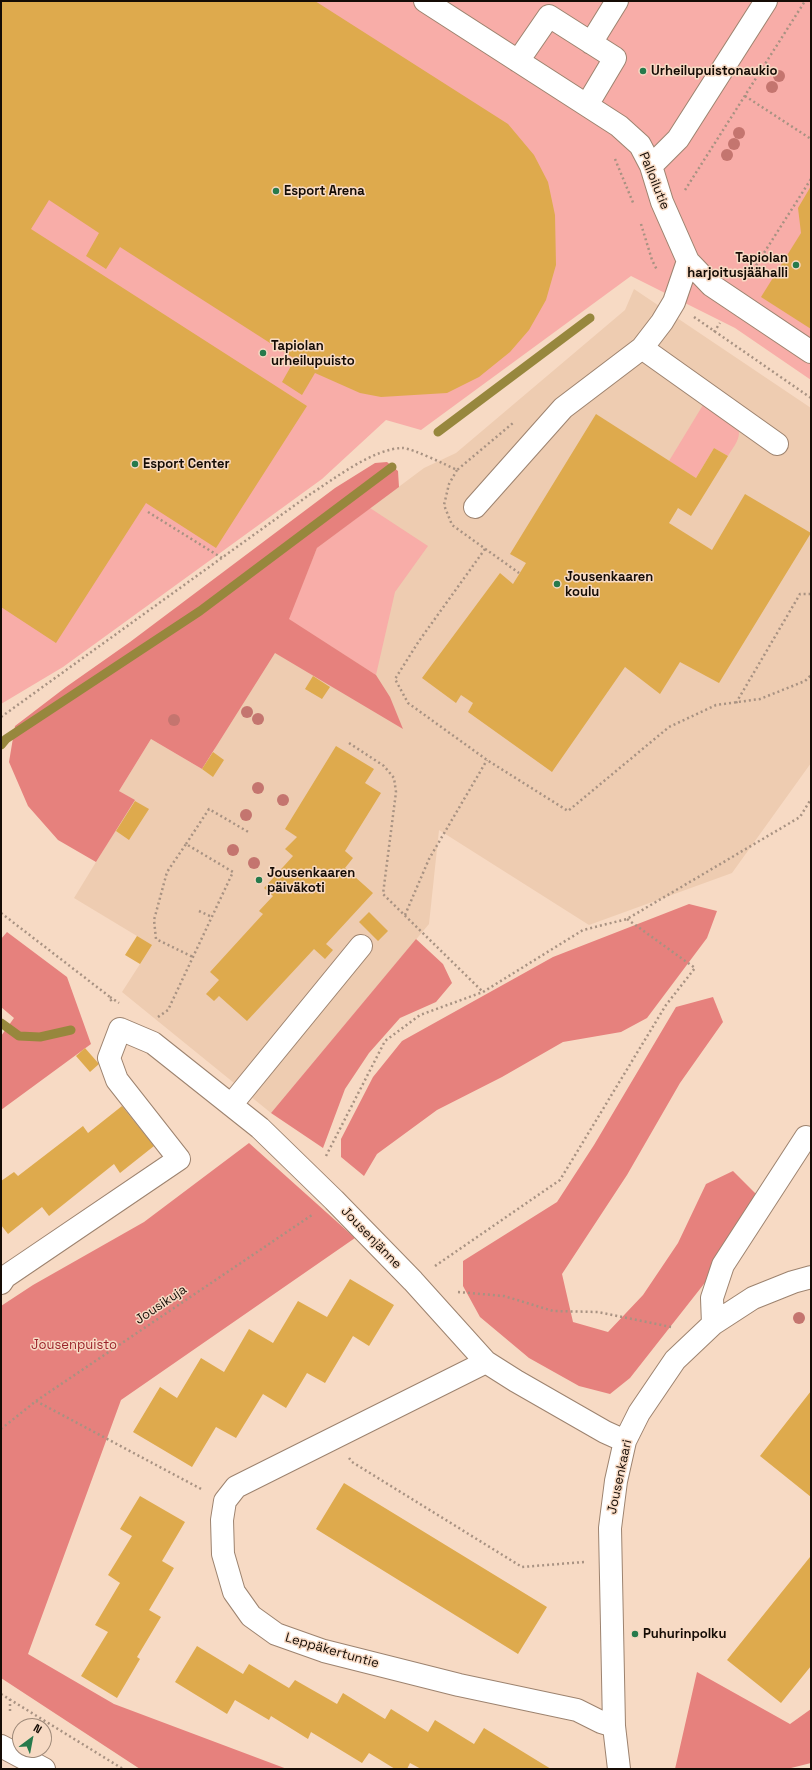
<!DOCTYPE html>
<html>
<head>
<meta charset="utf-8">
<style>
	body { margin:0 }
	#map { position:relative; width:812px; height:1770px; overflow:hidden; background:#f7dac4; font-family:"Space Grotesk",sans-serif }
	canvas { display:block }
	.frame { position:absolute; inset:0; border:2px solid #150c05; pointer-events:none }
	.north { position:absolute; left:12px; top:1718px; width:40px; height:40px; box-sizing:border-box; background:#f7dac4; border:1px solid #9d8878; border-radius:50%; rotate:32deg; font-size:11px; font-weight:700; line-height:16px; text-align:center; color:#150c05 }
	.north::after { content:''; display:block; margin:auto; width:14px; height:18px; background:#277a4c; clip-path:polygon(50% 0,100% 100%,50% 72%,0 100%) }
</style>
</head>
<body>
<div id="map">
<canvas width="812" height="1770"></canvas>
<div class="frame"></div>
<div class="north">N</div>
</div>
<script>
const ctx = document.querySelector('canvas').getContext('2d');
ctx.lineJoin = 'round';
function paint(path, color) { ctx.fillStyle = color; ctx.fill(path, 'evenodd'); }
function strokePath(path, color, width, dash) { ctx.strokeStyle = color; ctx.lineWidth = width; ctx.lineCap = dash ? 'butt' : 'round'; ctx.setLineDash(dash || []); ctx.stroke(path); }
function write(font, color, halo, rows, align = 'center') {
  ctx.font = font + ' "Space Grotesk",sans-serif'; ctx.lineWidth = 3; ctx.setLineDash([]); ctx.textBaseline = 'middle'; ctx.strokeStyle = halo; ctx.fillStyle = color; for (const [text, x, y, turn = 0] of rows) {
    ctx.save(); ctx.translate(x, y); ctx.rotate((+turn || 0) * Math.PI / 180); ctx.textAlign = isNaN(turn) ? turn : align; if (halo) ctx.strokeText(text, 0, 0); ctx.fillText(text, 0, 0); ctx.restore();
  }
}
const built = new Path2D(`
	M 634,289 L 811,408 L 811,763 L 732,873 L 589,925 L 439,830 L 429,924 L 271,1113 L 122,992 L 140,964 L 137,936 L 74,898 L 134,800 L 119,791 L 151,739 L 202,769 L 213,752 L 317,548 L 424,468 L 456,453 L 625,310 Z`);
const green = new Path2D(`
	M 1,1 L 811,1 L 811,380 L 735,328 L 631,276 L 421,430 L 386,420 L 322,479 L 63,667 L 1,704 Z
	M 706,400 C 717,408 738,418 739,433 C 739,441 732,449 728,456 L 714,448 L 696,478 L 669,461 Z
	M 370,508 L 428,546 L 395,592 L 376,675 L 288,619 L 317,548 Z`);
const forest = new Path2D(`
	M 387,462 L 398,471 L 399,487 L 317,548 L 289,619 L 376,675 L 390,697 L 403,729 L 275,653 L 202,769 L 151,739 L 119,791 L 135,800 L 96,862 L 58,840 L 28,806 L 9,762 L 15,726 L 66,687 L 130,642 L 335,488 L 375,463 Z
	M 689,904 L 717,911 L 707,938 L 647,1018 L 621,1032 L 563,1042 L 502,1077 L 437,1110 L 377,1154 L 364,1176 L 341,1157 L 341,1139 L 373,1077 L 402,1041 L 553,957 Z
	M 7,932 L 67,977 L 91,1044 L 1,1110 L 1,1036 L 14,1018 L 1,1007 L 1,939 Z
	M 416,939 L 443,964 L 452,983 L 436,1002 L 400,1018 L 369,1053 L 345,1089 L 323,1148 L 271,1113 Z
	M 713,997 L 723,1022 L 680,1083 L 627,1175 L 562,1274 L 573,1322 L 608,1332 L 643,1295 L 678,1243 L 706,1184 L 733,1171 L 756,1194 L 711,1275 L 630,1378 L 610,1394 L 579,1386 L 529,1358 L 480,1317 L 463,1286 L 463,1261 L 557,1202 L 594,1145 L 676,1007 Z
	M 249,1143 L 355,1238 L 121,1400 L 28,1654 L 114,1704 L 287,1769 L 140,1769 L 1,1678 L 1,1306 L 33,1285 L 144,1222 Z
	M 697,1672 L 790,1724 L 811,1709 L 811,1763 L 787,1769 L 675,1769 Z`);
const stream = new Path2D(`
	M 438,432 L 590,318
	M 1,745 L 6,739 L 200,611 L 392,467
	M 1,1023 L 19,1036 L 40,1037 L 71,1030`);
const building = new Path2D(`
	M 1,1 L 315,1 L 508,124 L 534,155 L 548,182 L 555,215 L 556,265 L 546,300 L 529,330 L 510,352 L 479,377 L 447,393 L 381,397 L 360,393 L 315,373 L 302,395 L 282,382 L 295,359 L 120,247 L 106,269 L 86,256 L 99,233 L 49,200 L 31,229 L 307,406 L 216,548 L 146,503 L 56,643 L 1,607 Z
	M 811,186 L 811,329 L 761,297 L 801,233 L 798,208 Z
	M 596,414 L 696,478 L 714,448 L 728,456 L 691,516 L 678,508 L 669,523 L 712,550 L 745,494 L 811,533 L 719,683 L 680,662 L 660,694 L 625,667 L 552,772 L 468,712 L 473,703 L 461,695 L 456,703 L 422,678 L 500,573 L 513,584 L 526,563 L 510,554 Z
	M 313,676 L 330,687 L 322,699 L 305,689 Z
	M 336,746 L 374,769 L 365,783 L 381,793 L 345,851 L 353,858 L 345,868 L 373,893 L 326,944 L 333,950 L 325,959 L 314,949 L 247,1021 L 219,996 L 214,1001 L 206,994 L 219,980 L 210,972 L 263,914 L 259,911 L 273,896 L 264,888 L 293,856 L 285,849 L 297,837 L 285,829 Z
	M 213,752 L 224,760 L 213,777 L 202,769 Z
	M 135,801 L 149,809 L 129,840 L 116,831 Z
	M 369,912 L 388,931 L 378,941 L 359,922 Z
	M 137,936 L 152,945 L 140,964 L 125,955 Z
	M 85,1048 L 99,1064 L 90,1072 L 76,1056 Z
	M 122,1106 L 154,1146 L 120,1173 L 114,1164 L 49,1216 L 42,1207 L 8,1234 L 1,1225 L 1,1181 L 14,1172 L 18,1176 L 83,1126 L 88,1133 Z
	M 350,1279 L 394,1305 L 369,1346 L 353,1336 L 325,1383 L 307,1373 L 286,1408 L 263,1394 L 236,1438 L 216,1427 L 192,1467 L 133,1432 L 160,1387 L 177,1398 L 201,1358 L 224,1372 L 249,1329 L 273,1343 L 298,1301 L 327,1317 Z
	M 811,1391 L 811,1497 L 760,1456 Z
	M 344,1483 L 547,1607 L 518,1654 L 316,1529 Z
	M 140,1496 L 185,1522 L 162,1561 L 174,1568 L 149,1610 L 161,1617 L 137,1657 L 140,1659 L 117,1698 L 81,1676 L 108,1632 L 95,1625 L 120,1583 L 108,1575 L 132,1536 L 120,1529 Z
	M 810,1557 L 811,1558 L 811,1666 L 781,1703 L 727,1660 Z
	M 197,1646 L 243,1674 L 249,1664 L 289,1688 L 295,1680 L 337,1704 L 343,1693 L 385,1719 L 391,1709 L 428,1732 L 435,1720 L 474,1744 L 484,1728 L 551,1769 L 421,1769 L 410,1763 L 407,1769 L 395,1769 L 369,1753 L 362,1763 L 311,1732 L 308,1739 L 271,1716 L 269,1720 L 235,1700 L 227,1714 L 175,1682 Z`);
const path = new Path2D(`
	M 745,96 L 811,139
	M 615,159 L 634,205
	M 685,190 L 805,1
	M 641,224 L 652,260 L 657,270
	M 748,278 L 811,179
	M 694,317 L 811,398
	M 714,332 L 720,323
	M 457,470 L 449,484 L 444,505 L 452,525 L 519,573
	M 148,512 L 222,558
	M 485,549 L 419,641 L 395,679 L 408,703 L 487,760 L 568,811 L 669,727 L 716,705 L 760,699 L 805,681 L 811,675
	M 736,703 L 800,594 L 811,594
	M 1,717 L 309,495 C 334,479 374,448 403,448 C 414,449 446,465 457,470 L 513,423
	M 349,743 L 384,766 L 394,778 L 396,792 L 383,894 L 483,992
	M 186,844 L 209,809 L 250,833
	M 199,911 L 212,917
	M 1,913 L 110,997 L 112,1004
	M 405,915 L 429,859 L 487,760
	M 110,997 L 119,1003
	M 158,1017 L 168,1010 L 233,872 L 186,844 L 167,872 L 154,920 L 156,939 L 193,957
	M 326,1156 L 385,1041 L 420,1015 L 483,992 L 583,930 L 627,919 L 800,817 L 811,799
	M 435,1266 L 560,1180 L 666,1005 L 695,968 L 627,919
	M 458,1292 L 504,1296 L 553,1311 L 598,1312 L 671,1327
	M 36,1401 L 203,1490
	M 1,1429 L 36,1401 L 312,1215
	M 349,1458 L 352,1462 L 522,1567 L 584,1562
	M 1,1694 L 123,1769
	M 10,1699 L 10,1713`);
const minor = new Path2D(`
	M 425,1 L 619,126 L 640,145 L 651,166 L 662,202 L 688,261 L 711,285 L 811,352
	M 591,43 L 617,1
	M 518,61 L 549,16 L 615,58 L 587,105
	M 651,166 L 678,139 L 766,1
	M 642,348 L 777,444
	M 475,507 L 563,408 L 642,348 L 662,322 L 674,302 L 688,261
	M 231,1105 L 361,946
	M 1,1283 L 5,1277 L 179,1159 L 117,1080 L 109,1058 L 120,1029 L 153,1043 L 260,1128 L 334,1200 L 413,1281 L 486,1362 L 516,1381 L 605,1432 L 625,1441
	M 713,1324 L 712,1298 L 723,1265 L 806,1137
	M 486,1362 L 236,1487 L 225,1501 L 222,1520 L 223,1554 L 234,1592 L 251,1616 L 276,1634 L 324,1651 L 459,1685 L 577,1710 L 601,1722 L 614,1726
	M 619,1769 L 614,1726 L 610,1528 L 616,1481 L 625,1441 L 639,1413 L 675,1360 L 713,1324 L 753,1298 L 793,1282 L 811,1277`);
const major = new Path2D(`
	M 1,1746 L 44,1769`);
const trees = [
	[779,76],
	[772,87],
	[739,133],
	[734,144],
	[727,155],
	[247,712],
	[258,719],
	[174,720],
	[258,788],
	[283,800],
	[246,815],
	[233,850],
	[254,863],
	[799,1318]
];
const markers = [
	[643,71,4,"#277a4c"],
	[276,191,4,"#277a4c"],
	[796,265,4,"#277a4c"],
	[263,353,4,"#277a4c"],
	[135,464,4,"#277a4c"],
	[557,584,4,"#277a4c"],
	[259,880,4,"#277a4c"],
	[635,1634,4,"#277a4c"]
];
const poiNames = [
	["Urheilupuistonaukio",651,71],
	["Esport Arena",284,191],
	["Tapiolan",788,258,"right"],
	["harjoitusjäähalli",788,273,"right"],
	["Tapiolan",271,346],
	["urheilupuisto",271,361],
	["Esport Center",143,464],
	["Jousenkaaren",565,577],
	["koulu",565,592],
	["Jousenkaaren",267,873],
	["päiväkoti",267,888],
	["Puhurinpolku",643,1634]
];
const streetNames = [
	["Palloilutie",654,181,68],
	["Jousenjänne",371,1238,46],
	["Jousikuja",161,1305,-34],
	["Jousenkaari",620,1477,-78],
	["Leppäkertuntie",332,1651,16]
];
const parkNames = [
	["Jousenpuisto",74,1345]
];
paint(built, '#eeccb1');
paint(green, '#f8ada8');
paint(forest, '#e6817d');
strokePath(stream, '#97873d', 9);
paint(building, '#deaa4d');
strokePath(minor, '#9d836f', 24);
strokePath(major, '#9d836f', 24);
strokePath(path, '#a89282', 2.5, [2, 3]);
strokePath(minor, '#fff', 22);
strokePath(major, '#fff', 22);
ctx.fillStyle = '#c4756f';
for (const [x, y] of trees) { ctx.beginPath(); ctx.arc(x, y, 6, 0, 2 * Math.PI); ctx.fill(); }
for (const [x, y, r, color] of markers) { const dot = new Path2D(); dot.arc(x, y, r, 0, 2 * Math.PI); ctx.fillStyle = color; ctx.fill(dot); strokePath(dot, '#f7dac4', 1.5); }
write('bold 13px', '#150c05', '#f7dac4', poiNames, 'left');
write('13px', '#150c05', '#f7dac4', streetNames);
write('13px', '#9a232a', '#f7dac4', parkNames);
</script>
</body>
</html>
